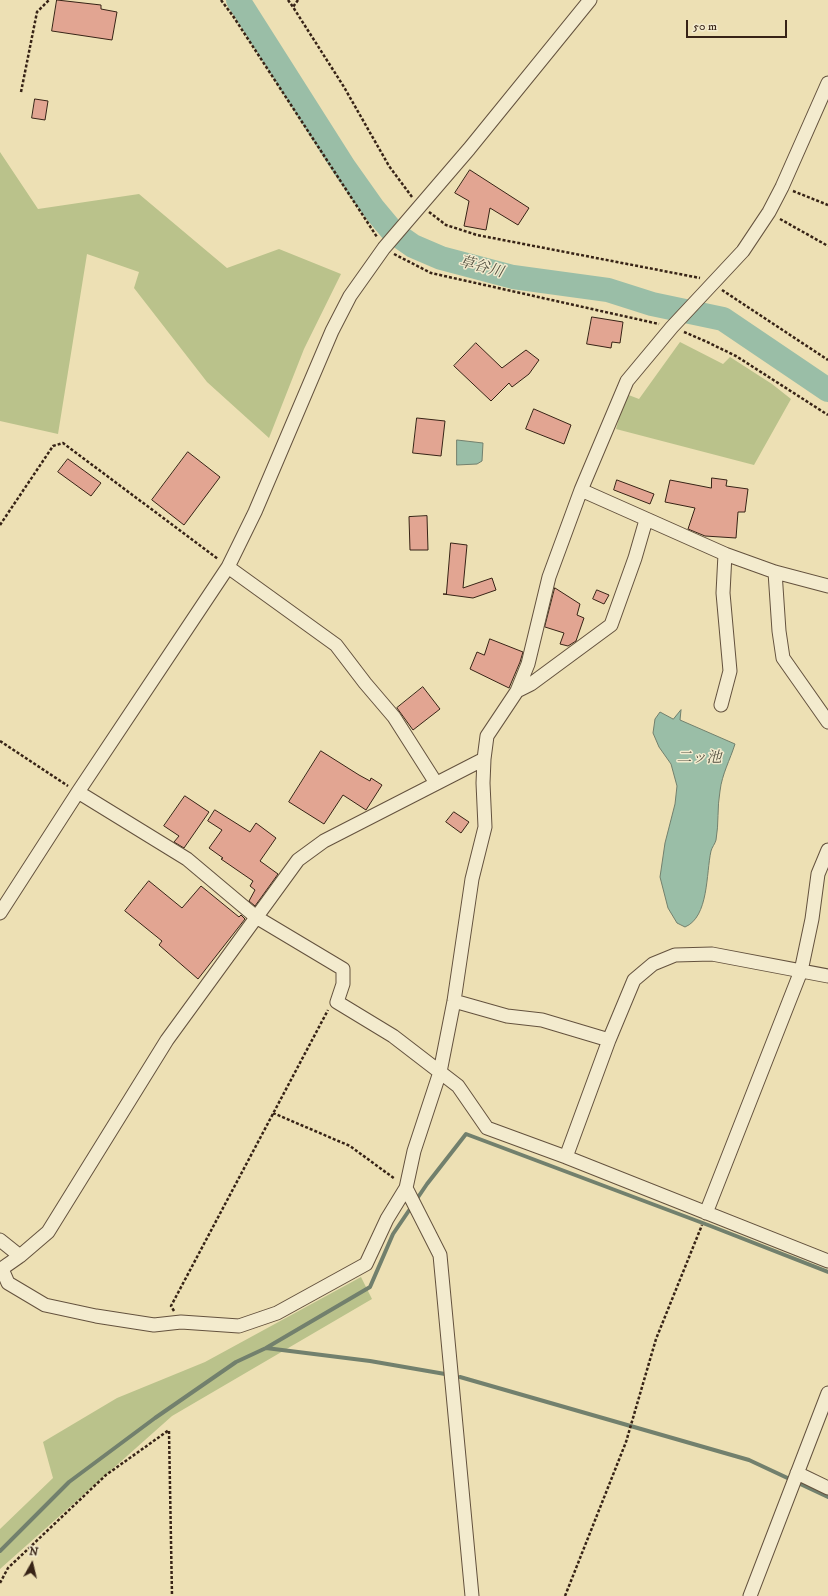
<!DOCTYPE html>
<html>
<head>
<meta charset="utf-8">
<style>
	body { margin:0 }
	#map { position:relative; width:828px; height:1596px; overflow:hidden; background:#ede0b4; font-family:"IM FELL DW Pica",serif }
	canvas { display:block }
	.north { position:absolute; left:12px; top:1544px; width:40px; height:40px; -webkit-text-stroke:3px #f3ebce; paint-order:stroke; rotate:8deg; font-size:11px; font-weight:700; line-height:16px; text-align:center; color:#372316 }
	.north::after { content:''; display:block; margin:auto; width:14px; height:18px; background:#372316; clip-path:polygon(50% 0,100% 100%,50% 72%,0 100%) }
	.scale { position:absolute; left:686px; top:20px; width:101px; height:18px; box-sizing:border-box; border:2px solid #372316; border-top:0; padding-left:5px; font-size:12px; line-height:14px; white-space:nowrap; color:#372316; -webkit-text-stroke:3px #f3ebce; paint-order:stroke }
</style>
</head>
<body>
<div id="map">
<canvas width="828" height="1596"></canvas>
<div class="north">N</div>
<div class="scale">50 m</div>
</div>
<script>
const ctx = document.querySelector('canvas').getContext('2d');
ctx.lineJoin = 'round';
function paint(path, color) { ctx.fillStyle = color; ctx.fill(path, 'evenodd'); }
function strokePath(path, color, width, dash) { ctx.strokeStyle = color; ctx.lineWidth = width; ctx.lineCap = dash ? 'butt' : 'round'; ctx.setLineDash(dash || []); ctx.stroke(path); }
function write(font, color, halo, rows, align = 'center') {
  ctx.font = font + ' "IM FELL DW Pica","Noto Serif JP",serif'; ctx.lineWidth = 3; ctx.setLineDash([]); ctx.textBaseline = 'middle'; ctx.strokeStyle = halo; ctx.fillStyle = color; for (const [text, x, y, turn = 0] of rows) {
    ctx.save(); ctx.translate(x, y); ctx.rotate((+turn || 0) * Math.PI / 180); ctx.textAlign = isNaN(turn) ? turn : align; if (halo) ctx.strokeText(text, 0, 0); ctx.fillText(text, 0, 0); ctx.restore();
  }
}
const green = new Path2D(`
	M 0,152 L 38,209 L 139,194 L 227,268 L 279,249 L 341,274 L 304,349 L 269,438 L 207,382 L 134,288 L 139,272 L 87,254 L 58,434 L 0,421 Z
	M 680,342 L 723,364 L 730,357 L 772,384 L 791,399 L 754,465 L 616,429 L 626,394 L 639,399 Z
	M 361,1277 L 372,1299 L 172,1416 L 0,1569 L 0,1529 L 53,1478 L 43,1442 L 117,1398 L 205,1362 Z`);
const water = new Path2D(`
	M 457,440 L 483,443 L 482,461 L 477,464 L 457,465 Z
	M 681,710 L 680,720 L 735,744 C 730,760 722,774 720,791 C 717,807 719,824 716,840 C 715,844 712,847 711,851 C 706,873 709,917 685,927 L 677,923 L 668,908 L 660,877 L 665,843 L 675,804 L 677,786 L 671,764 L 659,747 L 653,733 L 655,719 L 660,712 L 673,719 Z`);
const stream = new Path2D(`
	M 266,1348 L 370,1361 L 445,1374
	M 460,1377 L 749,1460 L 828,1497
	M 0,1551 L 69,1482 L 155,1418 L 236,1362 L 266,1348 L 370,1287 L 393,1234 L 427,1184 L 466,1134 L 708,1225 L 828,1272`);
const river = new Path2D(`
	M 238,0 L 344,167 L 373,208 L 393,232 L 413,246 L 441,258 L 513,277 L 608,290 L 652,304 L 723,319 L 828,390`);
const building = new Path2D(`
	M 57,0 L 101,5 L 101,9 L 117,12 L 112,40 L 52,31 Z
	M 35,99 L 48,101 L 45,120 L 32,118 Z
	M 470,170 L 529,208 L 518,225 L 490,208 L 486,230 L 464,226 L 469,201 L 455,193 Z
	M 592,317 L 623,322 L 620,343 L 612,342 L 611,348 L 587,344 Z
	M 476,343 L 502,368 L 526,350 L 539,360 L 529,374 L 512,387 L 509,383 L 491,401 L 454,366 Z
	M 534,409 L 571,425 L 564,444 L 526,429 Z
	M 417,418 L 445,421 L 441,456 L 413,453 Z
	M 188,452 L 220,477 L 184,525 L 152,500 Z
	M 68,459 L 101,483 L 91,496 L 58,472 Z
	M 712,478 L 727,480 L 726,486 L 748,489 L 745,512 L 738,512 L 736,538 L 705,536 L 688,529 L 695,508 L 665,502 L 670,480 L 711,488 Z
	M 617,480 L 654,494 L 650,504 L 614,490 Z
	M 427,516 L 428,550 L 410,550 L 409,517 Z
	M 451,543 L 467,545 L 463,588 L 492,578 L 496,590 L 473,598 L 443,594 L 446,594 Z
	M 555,588 L 580,604 L 577,615 L 584,618 L 576,641 L 568,646 L 560,644 L 564,633 L 545,627 Z
	M 597,590 L 609,595 L 604,604 L 593,599 Z
	M 490,639 L 523,652 L 520,662 L 509,688 L 470,669 L 477,652 L 484,655 Z
	M 423,687 L 440,709 L 413,730 L 397,708 Z
	M 321,751 L 359,775 L 370,781 L 371,778 L 382,785 L 366,810 L 343,795 L 324,824 L 289,802 Z
	M 185,796 L 209,812 L 184,848 L 174,842 L 179,836 L 164,826 Z
	M 215,810 L 250,832 L 256,823 L 276,838 L 260,861 L 278,874 L 255,906 L 249,901 L 255,890 L 250,886 L 253,881 L 221,859 L 223,858 L 209,848 L 222,830 L 208,821 Z
	M 454,812 L 469,822 L 461,833 L 446,822 Z
	M 149,881 L 182,908 L 201,886 L 239,917 L 241,915 L 245,919 L 198,979 L 159,945 L 162,941 L 125,911 Z`);
const path = new Path2D(`
	M 221,0 L 233,16 L 377,237
	M 288,0 L 293,7
	M 298,0 L 293,7 L 344,87 L 389,166 L 412,197
	M 21,92 L 37,12 L 49,0
	M 793,191 L 828,205
	M 429,212 L 446,225 L 477,235 L 700,278
	M 780,219 L 828,246
	M 394,254 L 431,273 L 659,324
	M 722,290 L 828,360
	M 684,332 L 705,341 L 736,356 L 828,415
	M 0,525 L 53,446 L 63,443 L 218,559
	M 0,741 L 68,786
	M 273,1113 L 350,1146 L 395,1179
	M 174,1311 L 171,1306 L 328,1010
	M 169,1431 L 172,1596
	M 0,1583 L 8,1568 L 106,1475 L 169,1430
	M 565,1596 L 626,1442 L 656,1339 L 702,1225`);
const street = new Path2D(`
	M 581,490 L 725,554 L 775,572 L 828,586
	M 228,567 L 336,645 L 365,683 L 394,717 L 436,783
	M 775,572 L 779,631 L 783,658 L 828,722
	M 517,691 L 531,684 L 611,625 L 635,558 L 646,520
	M 721,705 L 730,671 L 723,593 L 725,554
	M 78,792 L 187,859 L 256,917 L 343,969 L 343,984 L 337,1002 L 393,1036 L 458,1086 L 487,1128 L 566,1157 L 828,1261
	M 0,913 L 78,792 L 228,567 L 255,512 L 332,331 L 350,296 L 384,248 L 469,149 L 590,0
	M 454,1001 L 507,1016 L 542,1020 L 609,1040 L 634,980 L 653,964 L 675,955 L 712,954 L 828,976
	M 566,1157 L 609,1040
	M 406,1188 L 440,1255 L 472,1596
	M 706,1213 L 801,971 L 812,919 L 818,874 L 828,850
	M 0,1240 L 20,1256
	M 2,1269 L 8,1283 L 45,1305 L 96,1316 L 154,1325 L 181,1322 L 239,1326 L 277,1313 L 366,1264 L 387,1219 L 406,1188 L 414,1151 L 440,1072 L 454,1001 L 472,879 L 485,827 L 483,783 L 484,759 L 487,736 L 517,691 L 528,664 L 549,577 L 581,490 L 627,381 L 672,327 L 743,251 L 769,212 L 782,187 L 828,83
	M 0,1270 L 20,1256 L 48,1232 L 167,1040 L 298,860 L 324,841 L 484,759
	M 797,1473 L 828,1488
	M 750,1596 L 828,1393`);
const waterNames = [
	["草谷川",481,268,15],
	["二ッ池",699,759]
];
paint(green, '#bac28b');
paint(water, '#9abea7');
strokePath(water, '#72806d', 1);
strokePath(stream, '#72806d', 4);
strokePath(river, '#9abea7', 24);
paint(building, '#e2a592');
strokePath(building, '#372316', 1);
strokePath(street, '#64523e', 15);
strokePath(path, '#372316', 2.5, [3, 2]);
strokePath(street, '#f3ebce', 13);
write('italic 15px', '#555242', '#f3ebce', waterNames);
</script>
</body>
</html>
